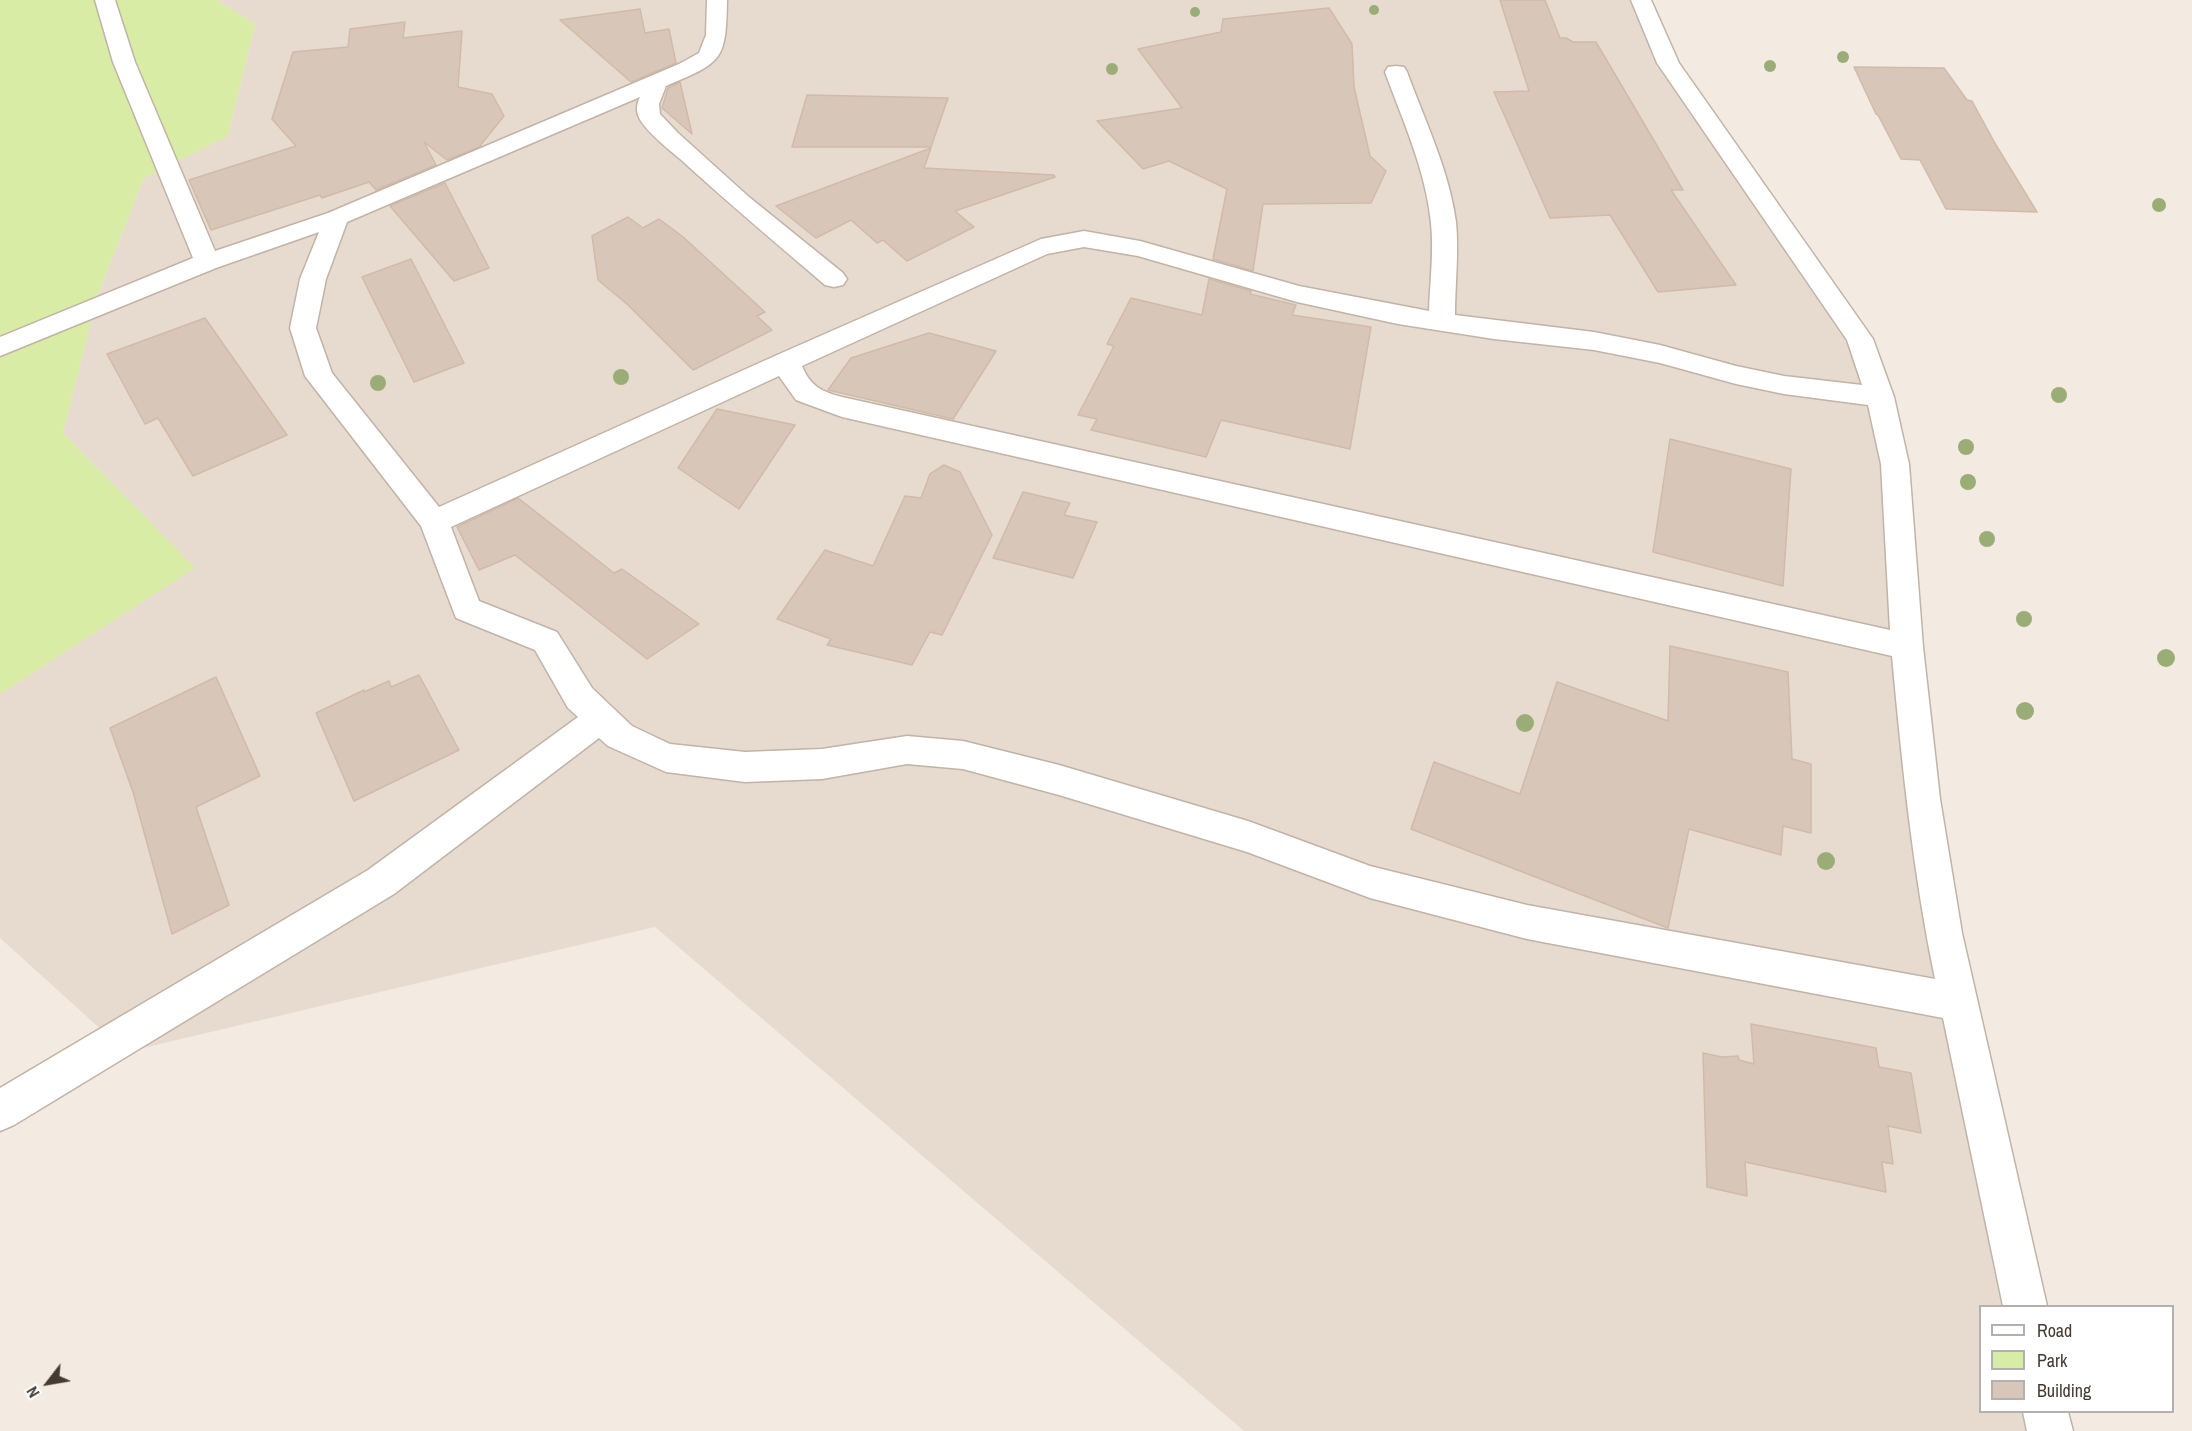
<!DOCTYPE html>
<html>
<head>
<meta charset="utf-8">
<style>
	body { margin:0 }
	#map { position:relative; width:2192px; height:1431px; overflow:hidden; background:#f3ebe1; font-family:"Archivo Narrow",sans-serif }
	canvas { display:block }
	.legend { position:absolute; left:1979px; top:1305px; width:195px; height:108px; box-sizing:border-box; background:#fff; border:2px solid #b4b0ad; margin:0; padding:8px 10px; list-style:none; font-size:18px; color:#443a32 }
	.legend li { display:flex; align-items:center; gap:12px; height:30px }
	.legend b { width:30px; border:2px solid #b4b0ad }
	.north { position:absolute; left:18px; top:1353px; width:60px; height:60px; -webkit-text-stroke:4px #fff; paint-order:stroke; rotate:239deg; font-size:16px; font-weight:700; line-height:24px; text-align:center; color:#443a32 }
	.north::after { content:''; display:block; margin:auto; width:21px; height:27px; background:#443a32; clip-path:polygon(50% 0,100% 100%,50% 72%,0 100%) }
</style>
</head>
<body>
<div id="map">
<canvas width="2192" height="1431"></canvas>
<ul class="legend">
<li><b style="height:8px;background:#fff"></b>Road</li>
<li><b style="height:16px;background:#d8eca5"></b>Park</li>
<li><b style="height:16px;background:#d8c7b9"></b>Building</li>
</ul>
<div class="north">N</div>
</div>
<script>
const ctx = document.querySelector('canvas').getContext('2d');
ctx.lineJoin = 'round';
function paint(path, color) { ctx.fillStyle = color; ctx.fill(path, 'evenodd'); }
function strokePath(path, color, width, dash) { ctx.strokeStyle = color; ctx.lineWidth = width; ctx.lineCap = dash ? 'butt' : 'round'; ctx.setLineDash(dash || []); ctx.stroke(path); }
const residential = new Path2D(`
	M 217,0 L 1641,0 L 1668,63 L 1860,339 L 1880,397 L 1959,1002 L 2025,1306 L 1980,1306 L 1980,1412 L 2048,1412 L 2053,1431 L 1244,1431 L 655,927 L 126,1052 L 0,938 L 0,694 L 194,568 L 63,433 L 97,297 L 144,178 L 228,136 L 255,24 Z`);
const green = new Path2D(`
	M 0,0 L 217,0 L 255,24 L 228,136 L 144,178 L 97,297 L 63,433 L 195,568 L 0,694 Z`);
const building = new Path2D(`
	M 1500,0 L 1545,0 L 1560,38 L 1566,38 L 1573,42 L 1596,42 L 1683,190 L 1671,190 L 1736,285 L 1658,292 L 1610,215 L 1550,218 L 1494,92 L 1529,91 Z
	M 1329,8 L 1352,44 L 1354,87 L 1370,156 L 1386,171 L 1371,203 L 1263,204 L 1253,271 L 1213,259 L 1227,189 L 1169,161 L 1143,169 L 1097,121 L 1182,108 L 1138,49 L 1221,32 L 1223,19 Z
	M 640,9 L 645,33 L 669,29 L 676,63 L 631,82 L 560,20 Z
	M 405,22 L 403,38 L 462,31 L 458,87 L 492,94 L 504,116 L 479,147 L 447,160 L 424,142 L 436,165 L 376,190 L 369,182 L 322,198 L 320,195 L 211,230 L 189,180 L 296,146 L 272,119 L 293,52 L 348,47 L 350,29 Z
	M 1854,67 L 1944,68 L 1967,100 L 1972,101 L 1996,145 L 2037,212 L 1946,209 L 1920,160 L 1901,159 L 1878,115 L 1876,114 Z
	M 680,82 L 692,134 L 662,108 L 668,88 Z
	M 807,95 L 948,98 L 931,147 L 792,147 Z
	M 931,148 L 924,168 L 1054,175 L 1055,177 L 955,211 L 974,227 L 907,261 L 883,240 L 877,243 L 851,220 L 816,238 L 776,206 Z
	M 445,183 L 489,268 L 454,281 L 390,206 Z
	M 628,217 L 643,228 L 659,219 L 682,236 L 765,312 L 757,316 L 772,330 L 693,370 L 628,305 L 598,280 L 592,236 Z
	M 411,259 L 464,363 L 414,382 L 362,277 Z
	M 1209,279 L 1251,291 L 1250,294 L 1296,305 L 1292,315 L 1371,327 L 1350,449 L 1221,420 L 1206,457 L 1091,430 L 1097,419 L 1078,415 L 1114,346 L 1107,344 L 1131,298 L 1202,315 Z
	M 205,318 L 287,435 L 193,476 L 158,418 L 145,424 L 107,354 Z
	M 929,333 L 996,351 L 953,419 L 828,390 L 851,358 Z
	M 717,409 L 795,425 L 739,509 L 678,468 Z
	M 1670,439 L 1791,469 L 1783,586 L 1653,552 Z
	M 944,465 L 960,472 L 992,535 L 942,635 L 930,632 L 912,665 L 827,645 L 831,639 L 777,619 L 825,550 L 873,566 L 905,496 L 921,498 L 930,474 Z
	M 1023,492 L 1070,503 L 1064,515 L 1097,522 L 1073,578 L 993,558 Z
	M 518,498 L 614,573 L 622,569 L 699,624 L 647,659 L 515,555 L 479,570 L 457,527 Z
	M 1670,646 L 1788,672 L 1792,759 L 1811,764 L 1811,833 L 1783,826 L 1781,855 L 1689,829 L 1668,928 L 1411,829 L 1434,762 L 1520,794 L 1557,682 L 1668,721 Z
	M 419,675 L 459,750 L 354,801 L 316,713 L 364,690 L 364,692 L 389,681 L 391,687 Z
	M 216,677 L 260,776 L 196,807 L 229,905 L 172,934 L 133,792 L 110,728 Z
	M 1751,1024 L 1876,1048 L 1879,1067 L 1911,1073 L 1921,1133 L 1888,1126 L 1893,1164 L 1882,1162 L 1886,1192 L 1745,1162 L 1747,1196 L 1707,1187 L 1703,1053 L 1722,1057 L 1738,1056 L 1739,1060 L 1754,1064 Z`);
const street = new Path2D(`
	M 95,0 L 115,0 L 135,62 L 215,251 L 328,213 L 679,64 L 699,53 L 706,35 L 707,0 L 727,0 C 726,62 722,62 666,86 L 659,104 L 660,114 L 678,133 L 749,197 L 843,273 L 847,279 L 843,285 L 834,287 L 825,285 C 776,243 727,202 679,158 C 668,149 642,128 638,115 C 636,109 637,103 640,97 L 347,222 L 326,279 L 316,328 L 332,373 L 439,507 L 777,355 L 1041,239 L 1084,231 L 1140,241 L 1299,286 L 1429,311 C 1430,282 1434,252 1431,223 C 1426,171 1403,121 1385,72 L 1388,67 L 1396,66 L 1404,67 L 1407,72 C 1425,121 1449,170 1456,222 C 1459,253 1455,284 1455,315 L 1594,332 L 1660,345 L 1736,366 L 1784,376 L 1862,385 L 1847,340 L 1657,63 L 1631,0 L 1651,0 L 1679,63 L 1873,339 L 1894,397 L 1909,464 L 1923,647 L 1940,799 L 1962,933 L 2047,1306 L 2003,1306 L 1943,1018 L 1527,939 L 1370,898 L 1247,852 L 1059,795 L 963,769 L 907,764 L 822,779 L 745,782 L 666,772 L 608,746 L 599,738 L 394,894 L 14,1125 L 0,1131 L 0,1088 L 368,870 L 578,717 L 568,708 L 535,650 L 456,618 L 421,526 L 305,376 L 290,328 L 300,279 L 319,232 L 216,268 L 0,356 L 0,337 L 193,258 L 113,62 ZM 1084,247 L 1138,256 L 1297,302 L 1398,324 L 1494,339 L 1594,350 L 1660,363 L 1736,384 L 1784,394 L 1868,405 L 1881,464 L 1890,630 L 842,397 C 822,392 810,386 802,366 L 1047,254 ZM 779,376 L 796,400 L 842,417 L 1892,656 C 1902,765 1913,873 1935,979 L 1527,905 L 1370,866 L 1248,821 L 1059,765 L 963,741 L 907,736 L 822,749 L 745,752 L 670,744 L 632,726 L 592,688 L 557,632 L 479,601 L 451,527 Z
	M 2023,1412 L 2068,1412 L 2073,1431 L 2027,1431 Z`);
const trees = [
	[1374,10,5],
	[1195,12,5],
	[1843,57,6],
	[1770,66,6],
	[1112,69,6],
	[2159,205,7],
	[621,377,8],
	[378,383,8],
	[2059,395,8],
	[1966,447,8],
	[1968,482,8],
	[1987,539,8],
	[2024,619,8],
	[2166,658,9],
	[2025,711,9],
	[1525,723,9],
	[1826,861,9]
];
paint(residential, '#e7dbcf');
paint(green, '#d8eca5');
paint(building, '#d8c7b9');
strokePath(building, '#d1baa8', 1.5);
strokePath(street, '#c1b3a6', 3);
paint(street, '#fff');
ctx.fillStyle = '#9aad77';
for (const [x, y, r] of trees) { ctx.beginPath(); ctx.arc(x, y, r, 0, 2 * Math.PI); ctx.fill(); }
</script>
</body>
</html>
